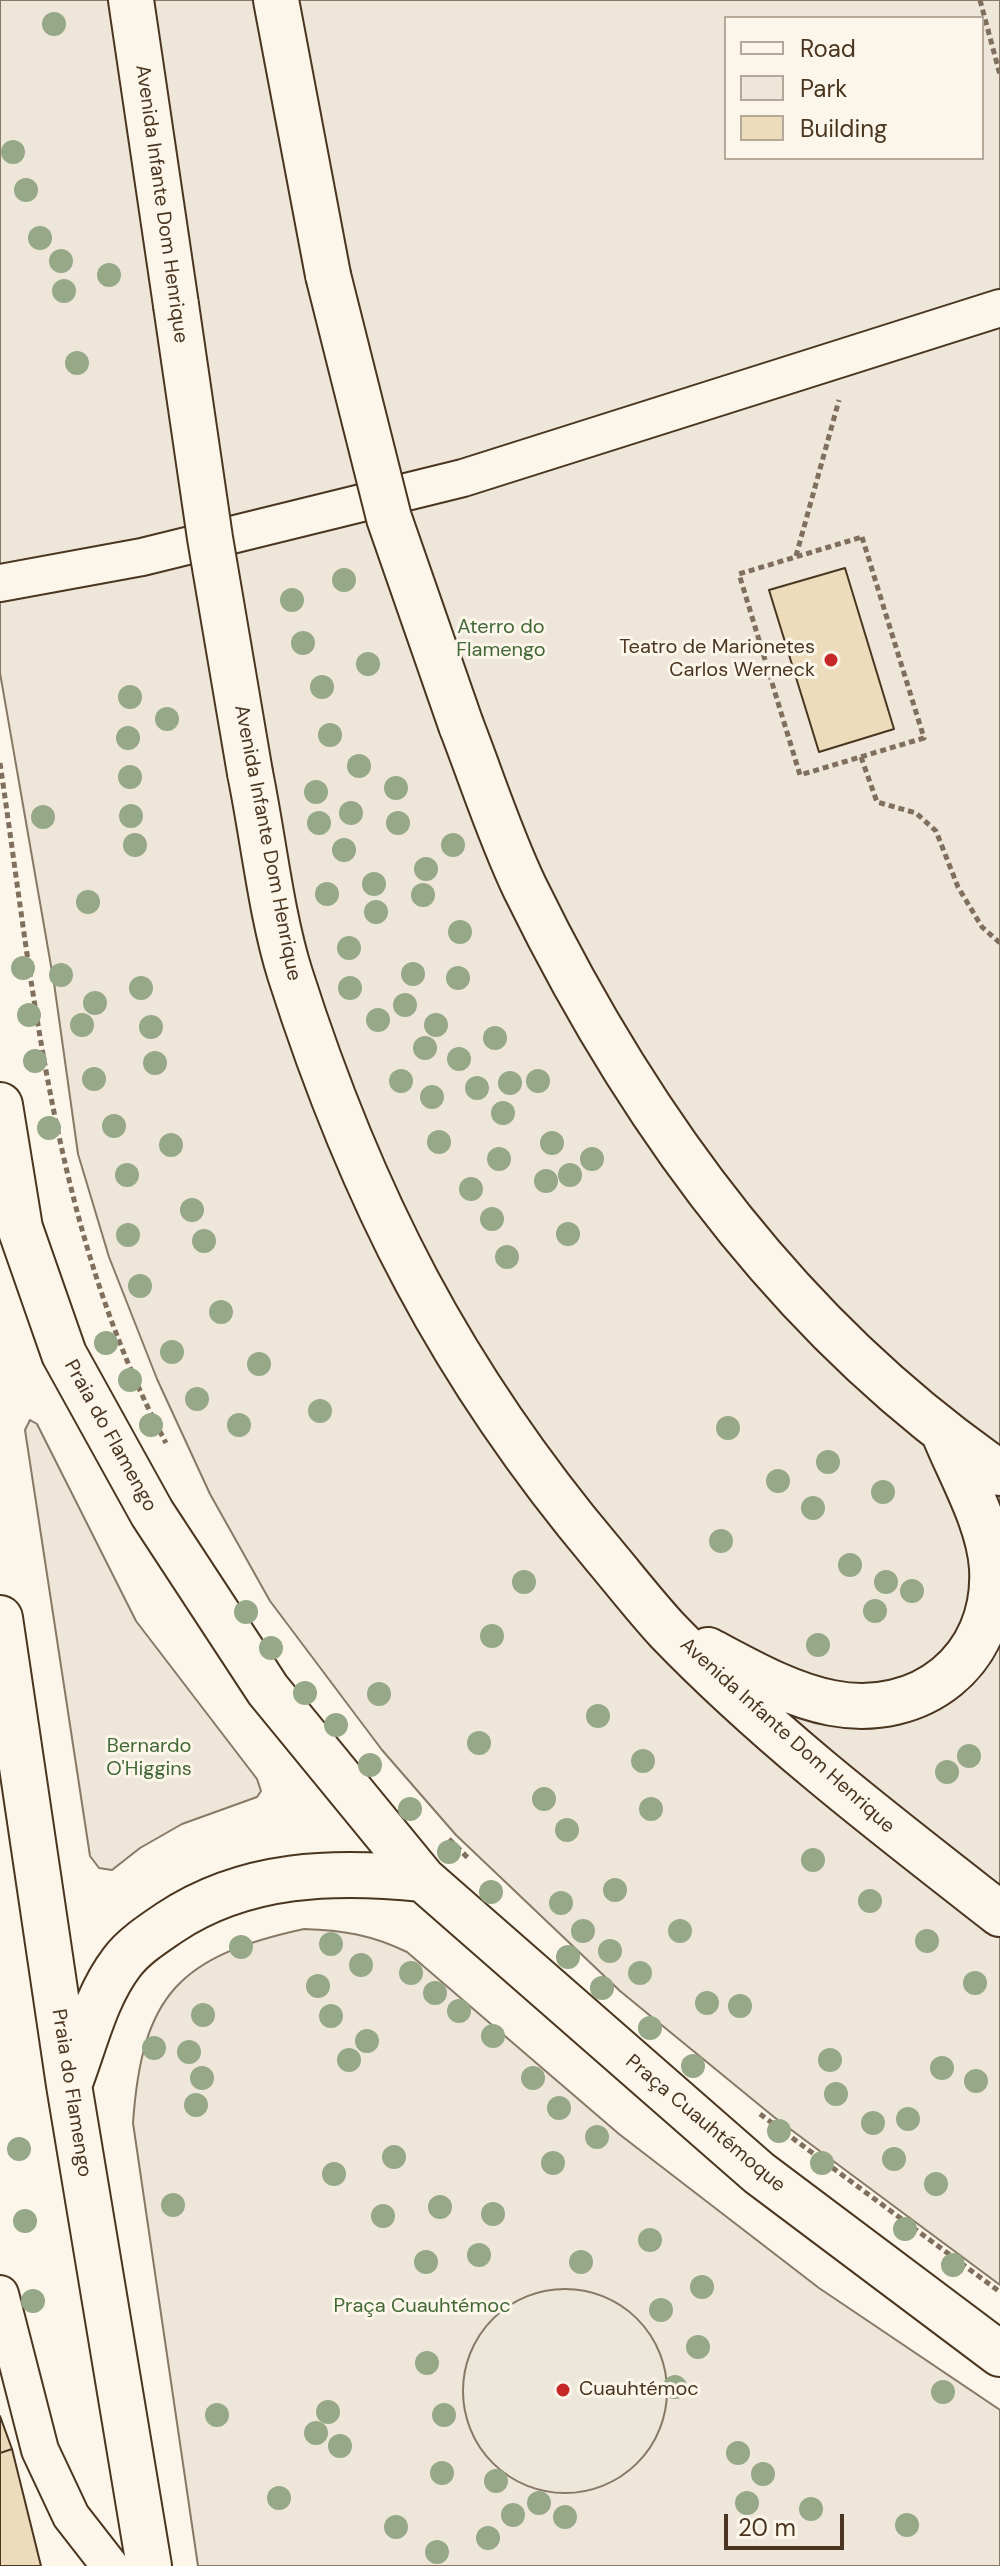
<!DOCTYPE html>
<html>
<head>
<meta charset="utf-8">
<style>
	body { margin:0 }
	#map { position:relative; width:1000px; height:2566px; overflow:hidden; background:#fbf6e9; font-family:"DM Sans",sans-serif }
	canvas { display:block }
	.legend { position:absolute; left:724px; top:16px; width:260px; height:144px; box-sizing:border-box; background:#fbf6e9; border:2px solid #b4a999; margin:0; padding:10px 14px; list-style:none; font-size:24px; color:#4a3520 }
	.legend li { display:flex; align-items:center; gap:16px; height:40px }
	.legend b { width:40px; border:2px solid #b4a999 }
	.scale { position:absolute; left:724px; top:2514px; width:120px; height:36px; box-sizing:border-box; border:4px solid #4a3520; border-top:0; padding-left:10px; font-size:24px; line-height:28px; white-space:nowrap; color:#4a3520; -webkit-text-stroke:6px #fbf6e9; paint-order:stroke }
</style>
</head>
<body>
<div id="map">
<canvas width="1000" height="2566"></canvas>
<ul class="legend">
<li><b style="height:10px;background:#fbf6e9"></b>Road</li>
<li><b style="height:22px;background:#ede6d9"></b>Park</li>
<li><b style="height:22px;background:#ecdcbc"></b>Building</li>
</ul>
<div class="scale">20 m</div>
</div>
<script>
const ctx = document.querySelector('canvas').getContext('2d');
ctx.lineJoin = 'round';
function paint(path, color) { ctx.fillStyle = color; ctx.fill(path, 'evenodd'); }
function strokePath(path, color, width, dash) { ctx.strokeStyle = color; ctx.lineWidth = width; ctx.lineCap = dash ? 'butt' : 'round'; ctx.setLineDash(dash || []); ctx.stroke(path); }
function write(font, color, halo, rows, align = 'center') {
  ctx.font = font + ' "DM Sans",sans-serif'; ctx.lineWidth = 6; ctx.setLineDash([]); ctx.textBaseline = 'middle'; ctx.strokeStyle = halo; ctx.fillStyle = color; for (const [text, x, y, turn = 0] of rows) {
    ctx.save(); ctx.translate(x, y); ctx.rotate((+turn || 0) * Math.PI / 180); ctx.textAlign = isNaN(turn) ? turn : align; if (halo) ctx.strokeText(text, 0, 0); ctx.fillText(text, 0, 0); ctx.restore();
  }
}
const green = new Path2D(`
	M 0,0 L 1000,0 L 1000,2285 L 774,2117 L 620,1991 L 456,1835 L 382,1750 L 270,1601 L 210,1494 L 157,1379 L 109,1257 L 78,1154 L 54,983 L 0,673 ZM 726,18 L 982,18 L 982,158 L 726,158 Z
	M 30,1420 L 37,1424 L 136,1621 L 257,1779 L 261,1791 L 257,1797 L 182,1824 L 140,1848 L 112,1870 L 99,1868 L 90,1856 L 25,1430 Z
	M 304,1929 C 342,1930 372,1935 407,1952 L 619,2134 L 819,2288 L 1000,2410 L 1000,2566 L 198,2566 L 133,2123 C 142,1994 180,1956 304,1929 Z`);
const parking = new Path2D(`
	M463 2391a102 102 0 1 1 204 0a102 102 0 1 1-204 0Z`);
const building = new Path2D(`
	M 845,568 L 894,729 L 819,752 L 769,590 Z
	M 0,2416 L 12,2449 L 0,2453 Z
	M 12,2449 L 41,2566 L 0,2566 L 0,2453 Z`);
const path = new Path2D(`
	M 980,0 L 1000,75
	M 862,537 L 924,738 L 800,775 L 739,574 Z
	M 796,556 L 839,400
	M 861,757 L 877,802 L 916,813 L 936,831 L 958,887 L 982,927 L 1000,943
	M 0,763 C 34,993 54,1234 166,1443
	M 449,1839 L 470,1860
	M 760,2114 L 1000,2292`);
const street = new Path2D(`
	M 0,583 L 142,557 L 463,478 L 1000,308
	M 0,2294 L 40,2450 L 71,2516 L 110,2566`);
const primary = new Path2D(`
	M 0,1105 L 20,1228 L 64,1354 L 152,1513 L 268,1690 L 423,1879 L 759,2173 L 1000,2354
	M 0,1618 L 69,2085 L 149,2566
	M 71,2080 C 86,2040 96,1996 122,1962 C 134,1946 153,1934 169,1923 C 245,1872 335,1870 423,1879`);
const highway = new Path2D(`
	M 131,0 L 176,305
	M 276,0 L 328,275
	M 461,725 C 482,779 500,836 525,888 C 637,1118 788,1327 1000,1473
	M 250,773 C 263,836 271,914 290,974 C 361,1197 452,1375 603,1554 C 624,1579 645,1606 667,1630 C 768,1735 886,1825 1000,1914
	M 708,1650 C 746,1670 789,1695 832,1703 C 920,1720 997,1661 992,1568 C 989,1523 962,1477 945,1436`);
const highwayBridge = new Path2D(`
	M 328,275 L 389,518 L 461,725
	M 176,305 L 210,538 L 250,773`);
const trees = [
	[54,24],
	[13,152],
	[26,190],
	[40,238],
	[61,261],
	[109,275],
	[64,291],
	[77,363],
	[344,580],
	[292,600],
	[303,643],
	[368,664],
	[322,687],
	[130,697],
	[167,719],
	[330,735],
	[128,738],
	[359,766],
	[130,777],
	[396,788],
	[316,792],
	[351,813],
	[131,816],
	[43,817],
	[319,823],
	[398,823],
	[135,845],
	[453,845],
	[344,850],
	[426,869],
	[374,884],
	[327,894],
	[423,895],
	[88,902],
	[376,912],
	[460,932],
	[349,948],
	[23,968],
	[413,974],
	[61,975],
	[458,978],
	[141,988],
	[350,988],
	[95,1003],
	[405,1005],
	[29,1015],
	[378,1020],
	[82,1025],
	[436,1025],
	[151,1027],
	[495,1038],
	[425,1048],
	[459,1059],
	[35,1061],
	[155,1063],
	[94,1079],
	[401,1081],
	[538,1081],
	[510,1083],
	[477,1088],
	[432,1097],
	[503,1113],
	[114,1126],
	[49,1128],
	[439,1142],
	[552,1143],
	[171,1145],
	[499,1159],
	[592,1159],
	[127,1175],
	[570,1175],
	[546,1181],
	[471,1189],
	[192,1210],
	[492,1219],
	[568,1234],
	[128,1235],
	[204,1241],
	[507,1257],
	[140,1286],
	[221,1312],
	[106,1343],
	[172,1352],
	[259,1364],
	[130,1380],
	[197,1399],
	[320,1411],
	[151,1425],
	[239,1425],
	[728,1428],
	[828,1462],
	[778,1481],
	[883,1492],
	[813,1508],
	[721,1541],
	[850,1565],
	[524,1582],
	[886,1582],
	[912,1591],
	[875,1611],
	[246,1612],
	[492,1636],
	[818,1645],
	[271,1648],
	[305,1693],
	[379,1694],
	[598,1716],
	[336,1725],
	[479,1743],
	[969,1756],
	[643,1761],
	[370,1765],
	[947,1772],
	[544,1799],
	[410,1809],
	[651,1809],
	[567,1830],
	[449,1852],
	[813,1860],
	[615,1890],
	[491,1892],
	[870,1901],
	[561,1903],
	[583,1931],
	[680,1931],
	[927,1941],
	[331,1944],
	[241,1947],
	[610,1951],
	[568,1957],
	[361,1965],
	[411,1973],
	[640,1973],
	[975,1983],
	[318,1986],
	[602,1988],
	[435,1993],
	[707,2003],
	[740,2006],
	[459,2011],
	[203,2015],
	[331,2016],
	[650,2028],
	[493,2036],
	[367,2041],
	[154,2048],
	[189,2052],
	[349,2060],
	[830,2060],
	[693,2066],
	[942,2068],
	[202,2078],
	[533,2078],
	[976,2081],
	[836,2094],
	[196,2105],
	[559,2108],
	[908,2119],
	[873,2123],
	[779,2131],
	[597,2137],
	[19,2149],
	[394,2157],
	[894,2159],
	[553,2163],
	[822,2163],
	[334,2174],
	[936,2184],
	[173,2205],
	[440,2207],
	[493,2214],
	[383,2216],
	[25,2221],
	[905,2229],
	[650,2240],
	[479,2255],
	[426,2262],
	[581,2262],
	[953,2265],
	[702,2287],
	[33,2301],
	[661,2310],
	[698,2347],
	[427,2363],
	[675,2387],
	[943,2392],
	[328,2412],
	[217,2415],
	[444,2415],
	[316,2433],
	[340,2446],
	[738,2453],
	[442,2473],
	[763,2474],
	[496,2481],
	[279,2498],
	[539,2503],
	[747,2503],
	[811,2509],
	[513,2515],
	[565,2517],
	[907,2525],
	[396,2527],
	[488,2538],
	[437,2552]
];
const markers = [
	[831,660,8,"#c62828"],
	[563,2390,8,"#c62828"]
];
const streetNames = [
	["Avenida Infante Dom Henrique",161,204,82],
	["Avenida Infante Dom Henrique",267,843,79],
	["Praia do Flamengo",110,1436,61],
	["Avenida Infante Dom Henrique",787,1736,42],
	["Praia do Flamengo",71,2093,81],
	["Praça Cuauhtémoque",705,2124,40]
];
const parkNames = [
	["Aterro do",501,628],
	["Flamengo",501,651],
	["Bernardo",149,1747],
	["O'Higgins",149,1770],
	["Praça Cuauhtémoc",422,2307]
];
const poiNames = [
	["Teatro de Marionetes",815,648],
	["Carlos Werneck",815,671],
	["Cuauhtémoc",579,2390,"left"]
];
paint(green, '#ede6d9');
strokePath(green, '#887966', 2);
paint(parking, '#ede7d9');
strokePath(parking, '#887966', 2);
paint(building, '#ecdcbc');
strokePath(building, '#4a3520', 2);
strokePath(street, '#4a3520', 40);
strokePath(primary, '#4a3520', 48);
strokePath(highway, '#4a3520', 48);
strokePath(path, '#7f6f5c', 5, [6, 4]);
strokePath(street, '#fbf6e9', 36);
strokePath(primary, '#fbf6e9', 44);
strokePath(highway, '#fbf6e9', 44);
strokePath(highwayBridge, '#4a3520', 48, []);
strokePath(highwayBridge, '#fbf6e9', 44);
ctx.fillStyle = '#96a887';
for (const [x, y] of trees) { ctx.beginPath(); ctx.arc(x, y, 12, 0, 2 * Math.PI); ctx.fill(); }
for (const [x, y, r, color] of markers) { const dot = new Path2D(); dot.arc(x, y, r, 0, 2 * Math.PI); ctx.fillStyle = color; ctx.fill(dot); strokePath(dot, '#fbf6e9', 3); }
write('20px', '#4a3520', '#fbf6e9', streetNames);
write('20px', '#436837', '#fbf6e9', parkNames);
write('20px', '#4a3520', '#fbf6e9', poiNames, 'right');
</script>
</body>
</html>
